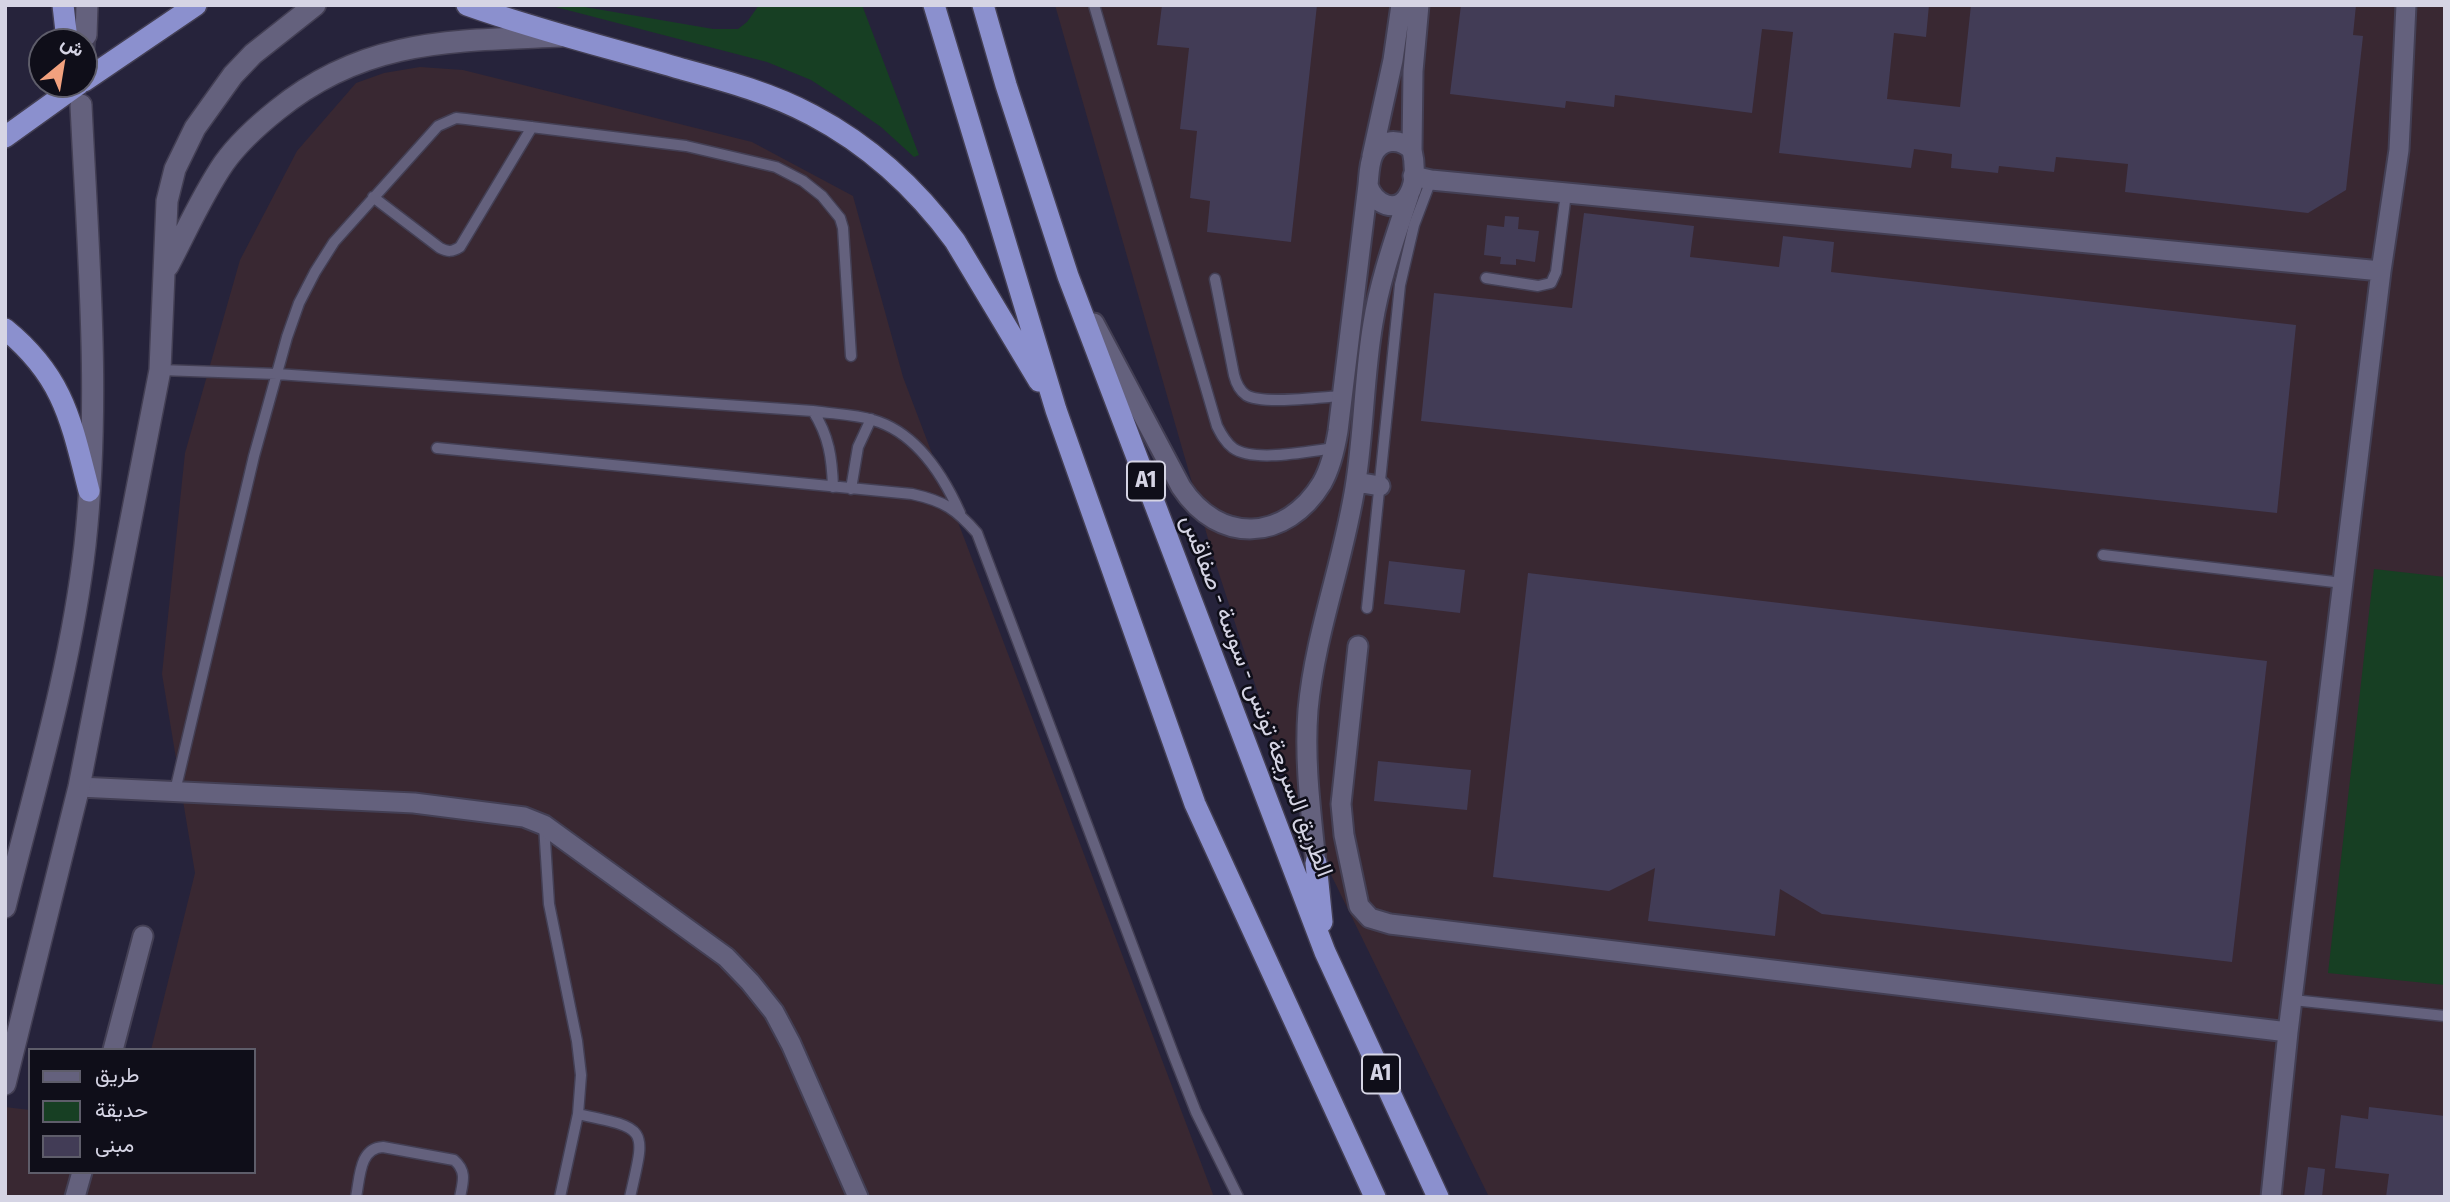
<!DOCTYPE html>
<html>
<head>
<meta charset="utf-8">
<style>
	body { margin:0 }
	#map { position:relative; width:2450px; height:1202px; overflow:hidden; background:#26233b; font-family:"Fira Sans Condensed",Vazirmatn,sans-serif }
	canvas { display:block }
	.frame { position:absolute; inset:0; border:7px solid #d5d4e4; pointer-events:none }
	.legend { position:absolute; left:28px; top:1048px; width:228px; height:126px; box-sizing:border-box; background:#0f0e19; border:2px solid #5e5d6a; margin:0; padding:9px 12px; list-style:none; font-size:21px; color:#d5d4e4 }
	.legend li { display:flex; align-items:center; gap:14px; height:35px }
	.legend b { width:35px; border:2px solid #5e5d6a }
	.north { position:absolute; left:28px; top:28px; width:70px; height:70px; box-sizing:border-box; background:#0f0e19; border:2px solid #5e5d6a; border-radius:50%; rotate:30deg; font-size:19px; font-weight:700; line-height:28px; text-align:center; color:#d5d4e4 }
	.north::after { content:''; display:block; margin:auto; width:24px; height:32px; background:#f2a17e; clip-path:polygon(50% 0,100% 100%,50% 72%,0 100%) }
</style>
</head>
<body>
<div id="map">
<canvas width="2450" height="1202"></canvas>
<div class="frame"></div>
<ul class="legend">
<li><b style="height:9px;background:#64617d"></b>طريق</li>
<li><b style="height:19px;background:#173f23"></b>حديقة</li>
<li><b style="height:19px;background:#423c56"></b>مبنى</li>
</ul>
<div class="north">ش</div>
</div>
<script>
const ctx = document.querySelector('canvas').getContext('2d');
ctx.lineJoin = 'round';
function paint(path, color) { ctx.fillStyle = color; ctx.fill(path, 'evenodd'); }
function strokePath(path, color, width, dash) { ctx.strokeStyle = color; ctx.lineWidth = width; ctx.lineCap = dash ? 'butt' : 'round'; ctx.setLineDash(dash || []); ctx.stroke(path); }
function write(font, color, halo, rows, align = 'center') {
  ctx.font = font + ' "Fira Sans Condensed",Vazirmatn,sans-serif'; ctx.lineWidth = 5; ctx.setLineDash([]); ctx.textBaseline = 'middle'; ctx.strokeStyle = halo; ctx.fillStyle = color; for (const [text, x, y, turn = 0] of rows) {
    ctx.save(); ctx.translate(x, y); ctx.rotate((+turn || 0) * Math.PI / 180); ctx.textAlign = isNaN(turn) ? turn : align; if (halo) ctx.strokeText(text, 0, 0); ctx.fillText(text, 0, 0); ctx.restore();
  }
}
const industrial = new Path2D(`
	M 1055,5 L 2445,5 L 2445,1197 L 1489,1197 L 1289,789 L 1211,549 Z
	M 420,67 L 463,70 L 752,142 L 853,196 L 903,377 L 1214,1197 L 5,1197 L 5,1107 L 30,1110 L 30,1172 L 254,1172 L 254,1050 L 151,1050 L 195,873 L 162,674 L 185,453 L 240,260 L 297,151 L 356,83 L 384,73 Z`);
const green = new Path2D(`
	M 548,5 L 573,5 L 713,29 L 738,29 L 747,22 L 759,5 L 862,5 L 919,155 L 914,157 L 881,127 L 845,102 L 811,80 L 767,62 Z
	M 2374,569 L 2445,577 L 2445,985 L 2328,973 Z`);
const building = new Path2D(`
	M 1162,5 L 1317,5 L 1291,242 L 1207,232 L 1210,201 L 1190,198 L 1197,131 L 1180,129 L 1189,48 L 1157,45 Z
	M 1461,5 L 1929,5 L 1926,37 L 1894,33 L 1887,99 L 1960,107 L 1971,5 L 2356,5 L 2353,35 L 2363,36 L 2346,190 L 2308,213 L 2125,192 L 2128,164 L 2056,157 L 2054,172 L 1999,166 L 1998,173 L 1951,168 L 1952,154 L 1914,149 L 1911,168 L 1779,153 L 1793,32 L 1762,29 L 1752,113 L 1615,95 L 1614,107 L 1566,101 L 1565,108 L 1450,94 Z
	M 1584,213 L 1694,226 L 1690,257 L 1779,267 L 1783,236 L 1834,242 L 1831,272 L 2296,325 L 2277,513 L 1421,421 L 1434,293 L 1572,308 Z
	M 1505,216 L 1519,217 L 1518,229 L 1539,231 L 1535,262 L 1516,259 L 1516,265 L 1500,264 L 1501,257 L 1484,255 L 1487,225 L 1504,227 Z
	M 1389,561 L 1465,570 L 1460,613 L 1384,604 Z
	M 1528,573 L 2267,661 L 2232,962 L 1822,914 L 1780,889 L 1775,936 L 1648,921 L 1655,868 L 1609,891 L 1493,877 Z
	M 1378,761 L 1471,770 L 1467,810 L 1374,801 Z
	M 2369,1107 L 2445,1116 L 2445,1197 L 2386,1197 L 2389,1174 L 2335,1168 L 2341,1115 L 2368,1119 Z
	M 2308,1167 L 2325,1169 L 2322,1197 L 2304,1197 Z`);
const secondaryTunnel = new Path2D(`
	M 84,61 L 86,35`);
const lane = new Path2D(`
	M 1094,5 L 1217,426 C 1221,434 1225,442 1233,448 C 1254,463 1309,451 1335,448
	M 373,197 L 440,248 C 448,252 452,252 460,247 L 532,127
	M 1486,278 L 1538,286 L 1551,283 L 1556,272 L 1566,193
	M 1215,279 L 1234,375 C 1236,383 1239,390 1246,395 C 1261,405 1322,397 1342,396
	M 160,370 L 277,374 L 813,411 C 832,414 854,414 873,420 C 915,432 943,475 960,513
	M 813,411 C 829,436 832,458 833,487
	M 437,448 L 912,494 C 944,501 956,509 977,533 L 1174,1056 L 1196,1112 L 1238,1197
	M 851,489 L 858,447 L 871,419
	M 2103,555 L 2343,583
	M 1367,608 L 1400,285 L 1414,225 L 1431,180
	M 175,791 L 254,456 L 287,337 L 299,303 L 315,272 L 334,242 L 438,126 L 456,118 L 466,119 L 686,146 L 776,167 L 803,181 L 822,196 L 840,218 L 843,228 L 851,356
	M 544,825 L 549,904 L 577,1041 L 581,1075 L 578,1114 L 560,1197
	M 2293,1000 L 2445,1016
	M 578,1114 C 649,1129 646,1127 630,1197
	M 356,1197 C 360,1178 359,1148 383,1147 L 454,1160 C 467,1171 463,1182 460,1197`);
const street = new Path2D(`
	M 1412,150 L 1413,71 L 1419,5
	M 1372,156 L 1393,60 L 1401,5
	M 1413,176 L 1431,180 L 2381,271
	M 1094,323 L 1181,487 C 1219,545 1286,542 1322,483 C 1331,467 1335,449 1338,431 L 1368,185 C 1369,175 1369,164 1373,155 C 1381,138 1400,138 1412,150 C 1415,163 1416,182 1409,194 C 1398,216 1373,204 1368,185
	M 1356,482 L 1380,486
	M 1358,646 L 1341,804 L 1344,835 L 1359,906 L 1370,918 L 1390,924 L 2288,1032
	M 79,787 L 414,803 L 524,817 L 544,825 L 726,957 L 750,982 L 774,1012 L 791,1044 L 858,1197
	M 1316,863 C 1311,812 1304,761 1308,710 C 1315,632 1345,558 1356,481 C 1364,429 1364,375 1373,323 C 1380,279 1395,238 1409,195
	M 113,1050 L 143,936
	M 75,1197 L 82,1172
	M 2271,1197 L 2288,1032 L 2381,271 L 2399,150 L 2406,5`);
const secondary = new Path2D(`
	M 86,35 L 87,5
	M 168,266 C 186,232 202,195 224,163 C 239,142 257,126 277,110 C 365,38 454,41 561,36
	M 5,907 C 35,787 71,668 85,545 C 101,399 88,252 81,105
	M 5,1084 L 79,787 L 160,370 L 167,201 L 175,169 L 195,128 L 233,75 L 253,54 L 315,5`);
const highway = new Path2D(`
	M 63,5 L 67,40
	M 467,5 C 537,30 610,48 682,69 C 726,81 771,93 812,115 C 869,145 917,189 955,241 L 1039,381
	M 934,5 L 1056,410 L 1195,804 L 1375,1197
	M 983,5 L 1006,85 L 1068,276 L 1325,952 L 1438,1197
	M 84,81 L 196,5
	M 5,137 L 79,84
	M 5,329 C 64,377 71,421 89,491
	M 1316,863 L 1322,922`);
const shields = [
	[1146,481,38],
	[1381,1074,38]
];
const shieldNames = [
	["A1",1146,481],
	["A1",1381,1074]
];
const streetNames = [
	["الطريق السريعة تونس - سوسة - صفاقس",1256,696,69]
];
paint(industrial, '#392832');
paint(green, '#173f23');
paint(building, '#423c56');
strokePath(secondaryTunnel, '#403e54', 21, [21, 10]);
strokePath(lane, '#433f54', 13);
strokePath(street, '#433f54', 23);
strokePath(secondary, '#433f54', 24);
strokePath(highway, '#433f54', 24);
strokePath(lane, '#64617d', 10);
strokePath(street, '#64617d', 19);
strokePath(secondary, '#64617d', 21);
strokePath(highway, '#8b90ce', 21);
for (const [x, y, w] of shields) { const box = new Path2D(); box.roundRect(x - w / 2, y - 19.5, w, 39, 5); ctx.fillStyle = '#0f0e19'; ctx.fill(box); strokePath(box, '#d5d4e4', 2); }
write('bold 23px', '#d5d4e4', null, shieldNames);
write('24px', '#d5d4e4', '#0f0e19', streetNames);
</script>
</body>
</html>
